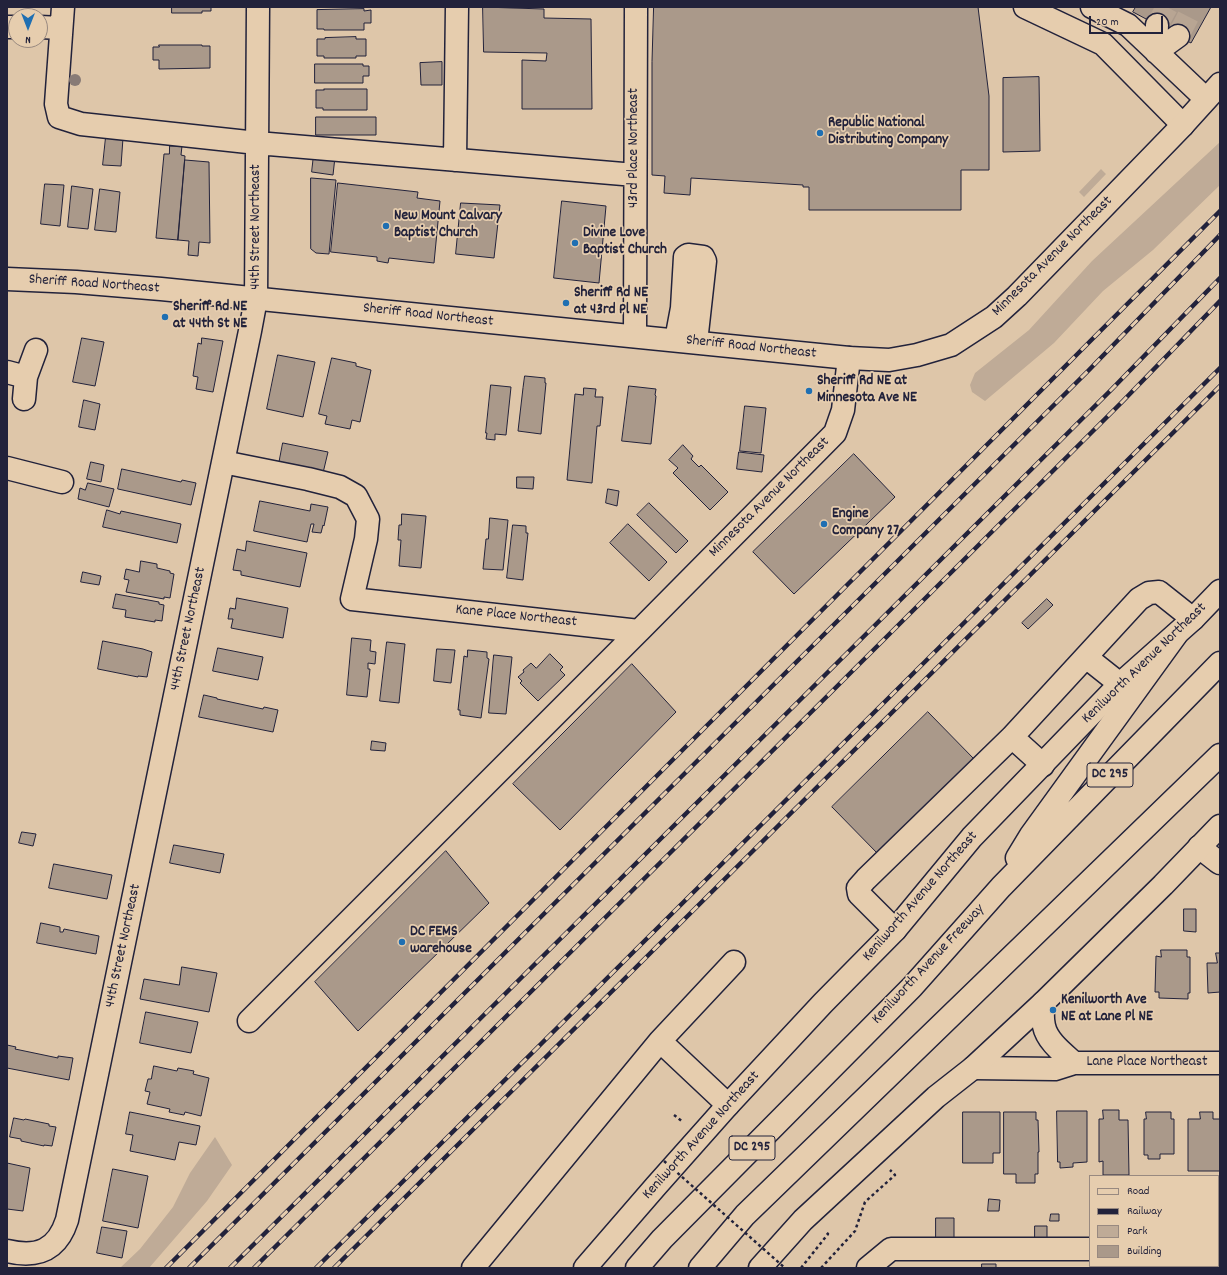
<!DOCTYPE html>
<html>
<head>
<meta charset="utf-8">
<style>
	body { margin:0 }
	#map { position:relative; width:1227px; height:1275px; overflow:hidden; background:#dec6a9; font-family:Dekko,sans-serif }
	canvas { display:block }
	.frame { position:absolute; inset:0; border:8px solid #22223b; pointer-events:none }
	.legend { position:absolute; left:1089px; top:1175px; width:130px; height:92px; box-sizing:border-box; background:#e6cdae; border:1px solid #988980; margin:0; padding:5px 7px; list-style:none; font-size:12px; color:#22223b }
	.legend li { display:flex; align-items:center; gap:8px; height:20px }
	.legend b { width:20px; border:1px solid #988980 }
	.north { position:absolute; left:8px; top:8px; width:40px; height:40px; box-sizing:border-box; background:#e6cdae; border:1px solid #988980; border-radius:50%; rotate:180deg; font-size:11px; font-weight:700; line-height:16px; text-align:center; color:#22223b }
	.north::after { content:''; display:block; margin:auto; width:14px; height:18px; background:#1f6fb2; clip-path:polygon(50% 0,100% 100%,50% 72%,0 100%) }
	.scale { position:absolute; left:1089px; top:16px; width:74px; height:18px; box-sizing:border-box; border:2px solid #22223b; border-top:0; padding-left:5px; font-size:12px; line-height:14px; white-space:nowrap; color:#22223b; -webkit-text-stroke:3px #e6cdae; paint-order:stroke }
</style>
</head>
<body>
<div id="map">
<canvas width="1227" height="1275"></canvas>
<div class="frame"></div>
<ul class="legend">
<li><b style="height:5px;background:#e6cdae"></b>Road</li>
<li><b style="height:5px;background:#22223b"></b>Railway</li>
<li><b style="height:11px;background:#bfab97"></b>Park</li>
<li><b style="height:11px;background:#aa998a"></b>Building</li>
</ul>
<div class="north">N</div>
<div class="scale">20 m</div>
</div>
<script>
const ctx = document.querySelector('canvas').getContext('2d');
ctx.lineJoin = 'round';
function paint(path, color) { ctx.fillStyle = color; ctx.fill(path, 'evenodd'); }
function strokePath(path, color, width, dash) { ctx.strokeStyle = color; ctx.lineWidth = width; ctx.lineCap = dash ? 'butt' : 'round'; ctx.setLineDash(dash || []); ctx.stroke(path); }
function write(font, color, halo, rows, align = 'center') {
  ctx.font = font + ' Dekko,sans-serif'; ctx.lineWidth = 3.5; ctx.setLineDash([]); ctx.textBaseline = 'middle'; ctx.strokeStyle = halo; ctx.fillStyle = color; for (const [text, x, y, turn = 0] of rows) {
    ctx.save(); ctx.translate(x, y); ctx.rotate((+turn || 0) * Math.PI / 180); ctx.textAlign = isNaN(turn) ? turn : align; if (halo) ctx.strokeText(text, 0, 0); ctx.fillText(text, 0, 0); ctx.restore();
  }
}
const green = new Path2D(`
	M 1220,142 L 1220,185 L 1153,250 L 1103,291 L 1054,343 L 985,401 L 972,392 L 970,385 L 975,373 L 1029,330 L 1092,261 Z
	M 1101,169 L 1106,174 L 1084,197 L 1079,192 Z
	M 215,1137 L 232,1165 L 207,1201 L 149,1268 L 120,1268 L 140,1249 L 173,1207 L 190,1173 Z`);
const building = new Path2D(`
	M 172,7 L 211,7 L 211,11 L 202,11 L 202,13 L 172,13 Z
	M 483,7 L 544,9 L 544,18 L 591,19 L 592,109 L 522,109 L 522,60 L 546,61 L 547,53 L 484,52 Z
	M 654,7 L 978,7 L 989,96 L 989,170 L 961,170 L 961,210 L 809,210 L 809,187 L 803,187 L 803,185 L 691,178 L 690,195 L 664,193 L 665,176 L 652,175 L 652,62 Z
	M 1136,7 L 1211,7 L 1191,43 L 1133,12 Z
	M 364,9 L 364,11 L 371,10 L 371,23 L 364,23 L 364,30 L 324,30 L 324,29 L 317,29 L 317,10 Z
	M 356,37 L 356,39 L 366,39 L 366,56 L 356,56 L 356,58 L 324,58 L 324,56 L 317,56 L 317,39 L 325,39 L 325,38 Z
	M 159,45 L 202,45 L 202,46 L 210,46 L 210,68 L 159,69 L 159,60 L 153,60 L 153,47 L 159,47 Z
	M 442,62 L 442,85 L 421,85 L 420,63 Z
	M 315,64 L 363,64 L 363,66 L 369,66 L 369,76 L 363,76 L 363,83 L 315,83 Z
	M 1039,77 L 1040,151 L 1003,152 L 1003,78 Z
	M 324,89 L 367,89 L 367,110 L 323,110 L 323,108 L 316,108 L 316,90 L 324,90 Z
	M 316,117 L 376,117 L 376,135 L 316,135 Z
	M 106,137 L 123,138 L 121,166 L 103,165 Z
	M 170,146 L 182,146 L 181,155 L 185,156 L 178,240 L 156,238 L 164,154 L 169,154 Z
	M 314,154 L 335,157 L 333,175 L 312,172 Z
	M 185,160 L 209,162 L 210,243 L 199,242 L 198,256 L 188,255 L 189,241 L 178,240 Z
	M 311,178 L 336,180 L 329,254 L 316,253 L 311,249 Z
	M 338,183 L 418,192 L 417,198 L 440,201 L 434,263 L 389,258 L 388,263 L 377,261 L 377,257 L 331,252 Z
	M 45,184 L 64,185 L 60,226 L 41,224 Z
	M 72,186 L 93,189 L 88,229 L 68,227 Z
	M 100,189 L 120,192 L 116,232 L 95,230 Z
	M 562,201 L 606,206 L 599,283 L 554,278 Z
	M 461,203 L 500,205 L 494,258 L 456,254 Z
	M 82,338 L 104,342 L 95,386 L 73,382 Z
	M 202,338 L 223,341 L 213,392 L 196,389 L 198,377 L 193,376 L 198,343 L 201,344 Z
	M 278,355 L 315,362 L 303,417 L 267,409 Z
	M 332,358 L 356,363 L 356,366 L 371,370 L 360,422 L 352,420 L 350,429 L 325,424 L 327,416 L 319,414 Z
	M 525,376 L 545,378 L 545,383 L 546,383 L 541,434 L 518,431 L 523,388 Z
	M 491,385 L 511,387 L 506,435 L 495,434 L 495,440 L 486,439 L 487,433 L 486,433 Z
	M 629,386 L 656,389 L 655,395 L 656,396 L 651,444 L 622,441 Z
	M 584,388 L 596,389 L 595,397 L 603,397 L 600,426 L 597,426 L 592,483 L 567,480 L 575,394 L 583,395 Z
	M 84,400 L 100,404 L 95,430 L 79,427 Z
	M 745,406 L 766,408 L 761,453 L 740,451 Z
	M 283,443 L 328,452 L 323,473 L 279,464 Z
	M 683,445 L 693,456 L 691,459 L 699,467 L 701,465 L 728,492 L 710,510 L 673,473 L 678,468 L 669,460 Z
	M 739,452 L 764,455 L 762,472 L 737,469 Z
	M 854,454 L 895,497 L 794,594 L 753,552 Z
	M 91,462 L 104,465 L 101,482 L 87,479 Z
	M 122,469 L 181,482 L 182,480 L 196,483 L 191,505 L 118,489 Z
	M 517,477 L 534,477 L 533,489 L 517,488 Z
	M 88,483 L 114,489 L 109,507 L 78,499 L 80,488 L 85,490 Z
	M 608,489 L 619,491 L 617,506 L 606,503 Z
	M 260,501 L 310,511 L 311,504 L 328,507 L 324,526 L 323,525 L 321,533 L 312,532 L 314,524 L 311,524 L 307,542 L 254,531 Z
	M 649,503 L 688,541 L 676,553 L 637,515 Z
	M 107,510 L 120,514 L 121,511 L 181,524 L 177,543 L 103,527 Z
	M 402,514 L 426,516 L 421,568 L 399,566 L 401,540 L 398,540 L 399,525 L 401,525 Z
	M 490,518 L 508,520 L 503,570 L 483,569 L 486,539 L 488,539 Z
	M 628,524 L 667,562 L 649,581 L 610,543 Z
	M 513,525 L 526,526 L 526,533 L 528,533 L 523,580 L 507,578 Z
	M 247,541 L 307,553 L 300,587 L 241,575 L 241,571 L 233,570 L 237,549 L 245,551 Z
	M 141,561 L 157,564 L 157,568 L 170,571 L 170,573 L 174,574 L 170,598 L 164,597 L 164,599 L 126,592 L 129,580 L 124,579 L 126,569 L 139,572 Z
	M 83,572 L 101,576 L 99,585 L 81,582 Z
	M 116,594 L 159,602 L 159,604 L 164,605 L 162,621 L 155,620 L 155,622 L 125,617 L 126,610 L 113,608 Z
	M 237,598 L 288,608 L 283,638 L 231,628 L 233,619 L 228,619 L 230,608 L 235,609 Z
	M 1047,599 L 1053,605 L 1028,629 L 1022,623 Z
	M 352,638 L 371,640 L 370,651 L 376,652 L 375,664 L 368,663 L 368,669 L 370,669 L 367,697 L 347,695 Z
	M 103,641 L 143,649 L 152,652 L 147,677 L 138,676 L 138,677 L 98,669 Z
	M 387,642 L 405,644 L 399,703 L 380,701 Z
	M 218,648 L 263,657 L 258,680 L 213,671 Z
	M 437,649 L 455,650 L 451,683 L 434,681 Z
	M 468,650 L 487,652 L 487,658 L 489,659 L 481,718 L 460,715 L 460,710 L 458,710 L 464,656 L 467,657 Z
	M 550,654 L 563,667 L 560,670 L 565,675 L 538,701 L 520,683 L 522,681 L 518,677 L 524,672 L 523,670 L 531,663 L 536,668 Z
	M 494,655 L 512,657 L 506,714 L 489,713 Z
	M 632,664 L 676,712 L 560,830 L 513,784 Z
	M 204,695 L 217,698 L 217,699 L 263,709 L 264,707 L 278,710 L 273,732 L 199,717 Z
	M 928,712 L 975,760 L 879,855 L 832,807 Z
	M 372,741 L 386,743 L 385,751 L 371,750 Z
	M 22,832 L 36,834 L 33,846 L 19,843 Z
	M 174,845 L 224,854 L 220,873 L 170,863 Z
	M 446,851 L 489,903 L 358,1031 L 315,982 Z
	M 54,864 L 112,875 L 107,899 L 49,888 Z
	M 1184,909 L 1196,909 L 1196,932 L 1184,931 Z
	M 41,923 L 60,927 L 60,932 L 63,932 L 64,929 L 99,936 L 96,954 L 37,943 Z
	M 1161,950 L 1187,950 L 1187,957 L 1190,957 L 1190,993 L 1188,993 L 1188,999 L 1159,998 L 1159,992 L 1155,992 L 1156,956 L 1161,957 Z
	M 1216,953 L 1220,953 L 1220,992 L 1208,993 L 1207,963 L 1217,963 Z
	M 182,967 L 217,973 L 209,1012 L 140,999 L 144,979 L 179,985 Z
	M 146,1012 L 198,1022 L 191,1053 L 140,1043 Z
	M 7,1045 L 16,1047 L 15,1049 L 58,1058 L 58,1056 L 73,1058 L 69,1080 L 7,1068 Z
	M 154,1066 L 177,1071 L 178,1068 L 194,1071 L 193,1074 L 209,1078 L 201,1116 L 185,1112 L 184,1115 L 169,1112 L 170,1109 L 147,1104 L 150,1092 L 145,1091 L 148,1079 L 151,1079 Z
	M 1103,1110 L 1119,1110 L 1119,1120 L 1128,1120 L 1129,1175 L 1103,1175 L 1103,1161 L 1099,1162 L 1099,1119 L 1103,1119 Z
	M 1057,1111 L 1087,1111 L 1087,1162 L 1073,1163 L 1073,1167 L 1060,1168 L 1060,1162 L 1058,1162 Z
	M 130,1112 L 200,1126 L 196,1145 L 179,1142 L 175,1160 L 130,1151 L 133,1135 L 126,1134 Z
	M 963,1112 L 1000,1112 L 1000,1153 L 993,1153 L 993,1163 L 963,1163 Z
	M 1004,1112 L 1036,1112 L 1036,1120 L 1038,1120 L 1039,1152 L 1038,1152 L 1038,1174 L 1035,1174 L 1035,1183 L 1016,1183 L 1016,1174 L 1004,1174 Z
	M 1146,1112 L 1171,1112 L 1171,1119 L 1174,1119 L 1174,1154 L 1160,1154 L 1160,1159 L 1148,1159 L 1148,1155 L 1144,1155 L 1144,1119 L 1146,1119 Z
	M 1200,1112 L 1213,1112 L 1213,1119 L 1220,1119 L 1220,1171 L 1188,1171 L 1188,1119 L 1200,1119 Z
	M 14,1118 L 24,1120 L 25,1119 L 49,1124 L 49,1126 L 56,1127 L 52,1146 L 44,1145 L 44,1146 L 21,1141 L 21,1139 L 10,1137 Z
	M 7,1163 L 30,1168 L 23,1211 L 7,1209 Z
	M 113,1169 L 148,1176 L 138,1228 L 103,1221 Z
	M 989,1199 L 1000,1200 L 999,1211 L 988,1211 Z
	M 1051,1214 L 1059,1214 L 1059,1221 L 1050,1221 Z
	M 936,1218 L 954,1218 L 954,1238 L 936,1238 Z
	M 1035,1226 L 1047,1226 L 1047,1240 L 1035,1240 Z
	M 102,1227 L 127,1231 L 122,1258 L 97,1253 Z
	M 982,1264 L 996,1264 L 996,1268 L 982,1268 Z
	M 1161,1266 L 1179,1266 L 1179,1268 L 1161,1268 Z
	M 1182,1266 L 1201,1266 L 1201,1268 L 1182,1268 Z`);
const minorTunnel = new Path2D(`
	M 1157,25 L 1167,7
	M 1178,36 L 1193,7`);
const path = new Path2D(`
	M 674,1115 L 683,1122
	M 801,1268 L 828,1234 L 825,1231
	M 821,1268 L 855,1231 L 865,1202 L 895,1175 L 890,1170`);
const minor = new Path2D(`
	M 63,7 L 56,104 L 59,117 L 81,124 L 257,143 L 635,175
	M 1025,7 L 1103,44 L 1183,125
	M 1092,7 L 1128,25 L 1206,99
	M 7,27 L 16,27
	M 40,27 L 61,28
	M 1156,52 L 1178,36
	M 1156,52 L 1157,25
	M 455,160 L 457,7
	M 635,336 L 636,7
	M 676,340 L 682,308 L 685,257 L 688,255 L 703,257 L 705,261 L 696,342
	M 7,372 L 26,377
	M 24,399 L 26,377 L 36,350
	M 223,462 L 308,479 L 340,487 L 356,496 L 368,519 L 366,539 L 352,599 L 639,631 L 835,433 L 843,410 L 849,358
	M 7,468 L 62,482
	M 1086,657 L 1120,684
	M 1012,737 L 1043,765
	M 1199,847 L 1217,861 L 1220,863
	M 895,930 L 859,894 L 858,888 L 866,879 L 1012,737 L 1139,599 L 1149,593 L 1159,592 L 1193,619
	M 1043,1003 C 1043,1010 1042,1018 1044,1026 C 1047,1041 1063,1053 1074,1063
	M 249,1021 L 639,631
	M 660,1041 L 734,962
	M 973,1068 L 1055,1069 L 1074,1063 L 1220,1063
	M 1218,1249 L 1220,1249
	M 7,1251 C 37,1258 57,1251 67,1220 L 250,331 L 256,299 L 258,7
	M 473,1268 L 660,1041 L 728,1105
	M 868,1268 L 891,1249 L 1090,1249`);
const major = new Path2D(`
	M 7,279 L 76,282 L 161,289 L 849,358 L 889,360 L 917,355 L 951,345 L 994,317 L 1017,296 L 1183,125 L 1220,84
	M 585,1268 L 656,1186 L 728,1105 L 823,1003 L 895,930 L 972,837 L 1120,684 L 1193,619 L 1220,591
	M 760,1268 L 803,1220 L 936,1097 L 973,1068 L 1043,1003 L 1163,885 L 1220,826`);
const highway = new Path2D(`
	M 1017,858 L 1031,835 L 1176,635
	M 637,1268 L 662,1239 L 912,987 L 1001,887 L 1220,663
	M 700,1268 L 745,1215 L 1220,755`);
const rail = new Path2D(`
	M 166,1268 L 1220,211
	M 189,1268 L 1089,370 L 1220,235
	M 230,1268 L 1111,390 L 1220,278
	M 254,1268 L 1123,401 L 1220,301
	M 316,1268 L 1220,368
	M 334,1268 L 1220,386`);
const pathBridge = new Path2D(`
	M 664,1161 L 785,1268`);
const trees = [
	[75,80]
];
const markers = [
	[820,133,4,"#1f6fb2"],
	[386,226,4,"#1f6fb2"],
	[575,243,4,"#1f6fb2"],
	[566,303,4,"#1f6fb2"],
	[165,317,4,"#1f6fb2"],
	[809,391,4,"#1f6fb2"],
	[824,524,4,"#1f6fb2"],
	[402,942,4,"#1f6fb2"],
	[1053,1010,4,"#1f6fb2"]
];
const shields = [
	[1110,775,46],
	[752,1148,46]
];
const shieldNames = [
	["DC 295",1110,775],
	["DC 295",752,1148]
];
const poiNames = [
	["Republic National",828,124],
	["Distributing Company",828,141],
	["New Mount Calvary",394,217],
	["Baptist Church",394,234],
	["Divine Love",583,234],
	["Baptist Church",583,251],
	["Sheriff Rd NE",574,294],
	["at 43rd Pl NE",574,311],
	["Sheriff Rd NE",173,308],
	["at 44th St NE",173,325],
	["Sheriff Rd NE at",817,382],
	["Minnesota Ave NE",817,399],
	["Engine",832,515],
	["Company 27",832,532],
	["DC FEMS",410,933],
	["warehouse",410,950],
	["Kenilworth Ave",1061,1001],
	["NE at Lane Pl NE",1061,1018]
];
const streetNames = [
	["43rd Place Northeast",635,148,-90],
	["44th Street Northeast",257,227,-90],
	["Minnesota Avenue Northeast",1053,257,-45],
	["Sheriff Road Northeast",94,285,4],
	["Sheriff Road Northeast",428,316,6],
	["Sheriff Road Northeast",751,348,6],
	["Minnesota Avenue Northeast",770,498,-45],
	["Kane Place Northeast",516,617,6],
	["44th Street Northeast",189,629,-78],
	["Kenilworth Avenue Northeast",1145,664,-44],
	["Kenilworth Avenue Northeast",921,897,-49],
	["44th Street Northeast",124,946,-78],
	["Kenilworth Avenue Freeway",929,965,-47],
	["Lane Place Northeast",1147,1063],
	["Kenilworth Avenue Northeast",702,1136,-48]
];
paint(green, '#bfab97');
paint(building, '#aa998a');
strokePath(building, '#22223b', 1);
strokePath(minorTunnel, '#b8a593', 22, [22, 11]);
strokePath(minor, '#22223b', 25);
strokePath(major, '#22223b', 25);
strokePath(highway, '#22223b', 25);
strokePath(path, '#22223b', 2.5, [3, 3]);
strokePath(minor, '#e6cdae', 22);
strokePath(major, '#e6cdae', 22);
strokePath(highway, '#e6cdae', 22);
strokePath(rail, '#22223b', 4.5);
strokePath(rail, '#e6cdae', 3, [9]);
strokePath(pathBridge, '#22223b', 2.5, [3, 3]);
ctx.fillStyle = '#887b76';
for (const [x, y] of trees) { ctx.beginPath(); ctx.arc(x, y, 6, 0, 2 * Math.PI); ctx.fill(); }
for (const [x, y, r, color] of markers) { const dot = new Path2D(); dot.arc(x, y, r, 0, 2 * Math.PI); ctx.fillStyle = color; ctx.fill(dot); strokePath(dot, '#e6cdae', 1.5); }
for (const [x, y, w] of shields) { const box = new Path2D(); box.roundRect(x - w / 2, y - 12, w, 24, 3); ctx.fillStyle = '#e6cdae'; ctx.fill(box); strokePath(box, '#22223b', 1); }
write('bold 14px', '#22223b', null, shieldNames);
write('bold 15px', '#22223b', '#e6cdae', poiNames, 'left');
write('15px', '#22223b', '#e6cdae', streetNames);
</script>
</body>
</html>
